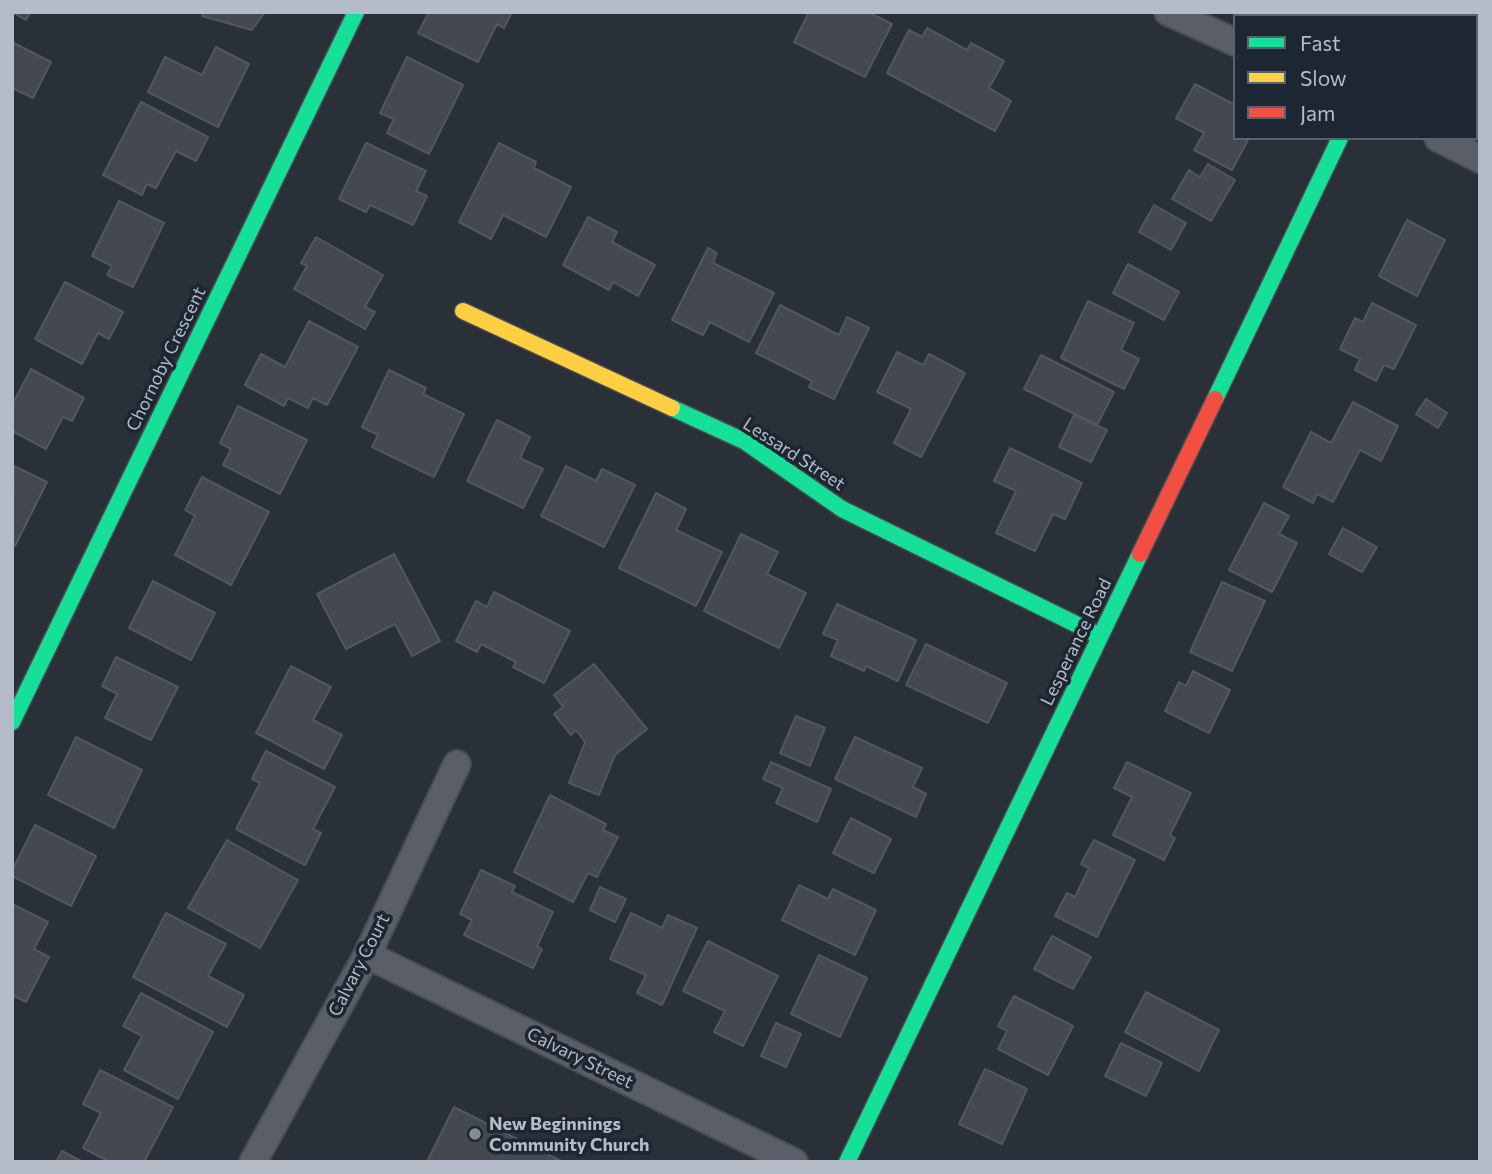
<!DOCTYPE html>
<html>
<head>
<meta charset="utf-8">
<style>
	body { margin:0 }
	#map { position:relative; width:1492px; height:1174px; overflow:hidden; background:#2a3038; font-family:Commissioner,sans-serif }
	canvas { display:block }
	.frame { position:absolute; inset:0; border:14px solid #b4bcc9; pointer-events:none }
	.legend { position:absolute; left:1233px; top:14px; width:245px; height:126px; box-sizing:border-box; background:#1d2633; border:2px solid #59626f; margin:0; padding:9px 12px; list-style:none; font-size:21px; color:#b4bcc9 }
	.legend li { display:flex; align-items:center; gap:14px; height:35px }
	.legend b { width:35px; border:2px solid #59626f }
</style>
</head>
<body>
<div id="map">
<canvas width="1492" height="1174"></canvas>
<div class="frame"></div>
<ul class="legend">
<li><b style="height:9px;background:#16e098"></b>Fast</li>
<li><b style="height:9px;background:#ffcf43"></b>Slow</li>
<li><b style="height:9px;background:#f24e42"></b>Jam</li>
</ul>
</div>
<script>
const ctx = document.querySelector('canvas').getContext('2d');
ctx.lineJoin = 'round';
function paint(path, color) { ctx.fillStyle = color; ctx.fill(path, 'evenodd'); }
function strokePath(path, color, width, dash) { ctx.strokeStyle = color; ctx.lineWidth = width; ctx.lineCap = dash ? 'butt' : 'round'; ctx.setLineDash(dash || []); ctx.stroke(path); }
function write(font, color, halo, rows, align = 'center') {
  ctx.font = font + ' Commissioner,sans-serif'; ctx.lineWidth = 7; ctx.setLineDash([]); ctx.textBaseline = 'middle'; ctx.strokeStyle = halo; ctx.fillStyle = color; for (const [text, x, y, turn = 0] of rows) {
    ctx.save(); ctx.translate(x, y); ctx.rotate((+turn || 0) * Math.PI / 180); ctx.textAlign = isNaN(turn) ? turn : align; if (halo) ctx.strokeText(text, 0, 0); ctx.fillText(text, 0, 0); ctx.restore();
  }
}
const building = new Path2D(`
	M 12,12 L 30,12 L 26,20 Z
	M 204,12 L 265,12 L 252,30 L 202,16 Z
	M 429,12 L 512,12 L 504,28 L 497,24 L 478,62 L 418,33 Z
	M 805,12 L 868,12 L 892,24 L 865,77 L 794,42 L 808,14 Z
	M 927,28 L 967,50 L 971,43 L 1004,61 L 989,88 L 1011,101 L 995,131 L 887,73 L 909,30 L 922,37 Z
	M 12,42 L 51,62 L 33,98 L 12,88 Z
	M 216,47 L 249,64 L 218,127 L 148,92 L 165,57 L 202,75 Z
	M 1480,55 L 1480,111 L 1476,109 L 1476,57 Z
	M 407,57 L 463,85 L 429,154 L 387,133 L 394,119 L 380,113 Z
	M 1195,84 L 1235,105 L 1235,138 L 1249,138 L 1232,170 L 1194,150 L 1204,133 L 1176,118 Z
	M 141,102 L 208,137 L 196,161 L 176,151 L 156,188 L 147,184 L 142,195 L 103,175 Z
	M 366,143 L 426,171 L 416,191 L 427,196 L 413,225 L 370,205 L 366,212 L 339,199 Z
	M 499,143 L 536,162 L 534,168 L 571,187 L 546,237 L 503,215 L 491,239 L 459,222 Z
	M 1208,164 L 1235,180 L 1211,221 L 1172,199 L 1189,170 L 1200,177 Z
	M 119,201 L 164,223 L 133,287 L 107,275 L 112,266 L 92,256 Z
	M 1154,205 L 1186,223 L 1171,250 L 1139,232 Z
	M 588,217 L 617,232 L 612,242 L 655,265 L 638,296 L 613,282 L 609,290 L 563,265 Z
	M 1407,220 L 1445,240 L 1417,296 L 1379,276 Z
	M 316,237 L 383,275 L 365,307 L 375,312 L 365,329 L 294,289 L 307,266 L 301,263 Z
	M 708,248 L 717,253 L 713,263 L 774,293 L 749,342 L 710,322 L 703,335 L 672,320 Z
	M 1128,264 L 1179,292 L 1164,320 L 1113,293 Z
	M 65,282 L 123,312 L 109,339 L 98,333 L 82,364 L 35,339 Z
	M 1088,301 L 1134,323 L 1121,350 L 1139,359 L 1124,389 L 1061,358 Z
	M 1372,303 L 1416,325 L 1394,369 L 1384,365 L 1376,381 L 1355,370 L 1360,359 L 1340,349 L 1355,318 L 1363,322 Z
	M 780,305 L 839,335 L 847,317 L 869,328 L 834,399 L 809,387 L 812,381 L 756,353 Z
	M 309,321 L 358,347 L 327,405 L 313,398 L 308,408 L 288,398 L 284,406 L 245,385 L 261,354 L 285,367 Z
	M 897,352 L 923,365 L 929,354 L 965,373 L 921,457 L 894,443 L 911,409 L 877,392 Z
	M 1041,355 L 1114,392 L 1097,425 L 1024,389 Z
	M 31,369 L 84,398 L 72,421 L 63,417 L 46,449 L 12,431 L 12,405 Z
	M 389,370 L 426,388 L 423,394 L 464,414 L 434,477 L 372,447 L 378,435 L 362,427 Z
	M 1426,399 L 1447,413 L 1438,428 L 1416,414 Z
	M 1353,402 L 1398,426 L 1381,461 L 1360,450 L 1333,502 L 1317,494 L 1313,503 L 1283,487 L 1311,432 L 1331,443 Z
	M 238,406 L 307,440 L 280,494 L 223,465 L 231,449 L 220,443 Z
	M 1074,415 L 1107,430 L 1091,462 L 1059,447 Z
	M 497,420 L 530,437 L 520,458 L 543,469 L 523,508 L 467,481 Z
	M 1010,448 L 1082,483 L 1065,519 L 1053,514 L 1035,551 L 996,533 L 1016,491 L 994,481 Z
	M 14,466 L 47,482 L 15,546 L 12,544 Z
	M 566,466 L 596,481 L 602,469 L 635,485 L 604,547 L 541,516 Z
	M 202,477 L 269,512 L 231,585 L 175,555 L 195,516 L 185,510 Z
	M 656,493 L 686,509 L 676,530 L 722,552 L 696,606 L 619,568 Z
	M 1264,503 L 1289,516 L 1279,534 L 1297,543 L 1272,592 L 1229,570 Z
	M 1343,528 L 1377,547 L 1362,572 L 1329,554 Z
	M 741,534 L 778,552 L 767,574 L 806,593 L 779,648 L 704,611 Z
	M 394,554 L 440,641 L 412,656 L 395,624 L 346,649 L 317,594 Z
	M 153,581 L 215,613 L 191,660 L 129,628 Z
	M 1222,582 L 1265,601 L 1232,671 L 1190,652 Z
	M 494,592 L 570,631 L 544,683 L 513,667 L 516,662 L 481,644 L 477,652 L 456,641 L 476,601 L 487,607 Z
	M 837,604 L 916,640 L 898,681 L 866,666 L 864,671 L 831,656 L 838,640 L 823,634 Z
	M 926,644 L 1007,683 L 988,723 L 906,685 Z
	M 116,657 L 178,687 L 151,740 L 105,718 L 117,694 L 102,686 Z
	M 594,664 L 647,729 L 615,755 L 599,795 L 569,783 L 585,742 L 576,730 L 571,735 L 554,714 L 563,707 L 554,695 Z
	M 291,666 L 331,687 L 313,720 L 342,735 L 324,769 L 256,733 Z
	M 1193,671 L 1230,690 L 1209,733 L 1165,711 L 1179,682 L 1186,686 Z
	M 796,716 L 825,728 L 810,766 L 780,753 Z
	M 76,737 L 142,770 L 114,828 L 48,795 Z
	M 855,737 L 922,768 L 913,787 L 926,794 L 916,817 L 835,779 Z
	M 266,751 L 335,787 L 313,829 L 321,833 L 305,865 L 236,829 L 260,783 L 252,779 Z
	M 771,762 L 831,789 L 817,822 L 776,803 L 783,788 L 763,779 Z
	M 1127,762 L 1191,793 L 1170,835 L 1175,838 L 1164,860 L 1113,835 L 1132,797 L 1114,788 Z
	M 550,795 L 606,824 L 603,830 L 618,837 L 597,877 L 588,873 L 573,902 L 514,872 Z
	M 851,818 L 891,839 L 874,873 L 833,853 Z
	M 35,825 L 96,856 L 71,906 L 12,876 L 12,871 Z
	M 227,840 L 298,880 L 260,948 L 188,908 Z
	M 1094,840 L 1135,860 L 1097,937 L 1055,916 L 1067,893 L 1075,897 L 1089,868 L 1081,864 Z
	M 481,870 L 515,886 L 512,892 L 553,912 L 537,946 L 542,949 L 533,968 L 464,935 L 472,920 L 460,914 Z
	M 799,885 L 828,899 L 833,889 L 876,910 L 855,955 L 782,920 Z
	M 600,887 L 626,899 L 615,922 L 590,910 Z
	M 12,904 L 48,922 L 34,949 L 49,957 L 26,1002 L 12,995 Z
	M 166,913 L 226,944 L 208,976 L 244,995 L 227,1027 L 133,977 Z
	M 631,913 L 662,928 L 668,915 L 697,928 L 662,1005 L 637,993 L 646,975 L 610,959 Z
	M 1052,936 L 1091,957 L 1073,989 L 1034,969 Z
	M 708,941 L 778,976 L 743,1046 L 714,1032 L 725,1011 L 683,991 Z
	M 819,955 L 867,978 L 840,1037 L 791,1014 Z
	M 1146,992 L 1219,1030 L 1199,1071 L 1125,1032 Z
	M 141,993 L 213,1032 L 178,1099 L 124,1070 L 142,1036 L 123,1026 Z
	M 1014,996 L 1073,1026 L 1048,1075 L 998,1049 L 1007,1031 L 998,1026 Z
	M 776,1023 L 801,1034 L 786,1067 L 761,1056 Z
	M 1121,1043 L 1162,1063 L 1146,1096 L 1105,1076 Z
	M 985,1069 L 1027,1089 L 1002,1144 L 959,1124 Z
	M 100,1070 L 173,1107 L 144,1162 L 110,1162 L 83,1148 L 101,1113 L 83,1104 Z
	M 454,1107 L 563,1162 L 427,1162 Z
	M 62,1151 L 83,1162 L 56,1162 Z`);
const street = new Path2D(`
	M 1168,12 L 1235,42
	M 1438,138 L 1480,159
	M 367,955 L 794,1162
	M 253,1162 L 367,955 L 457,764`);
const fast = new Path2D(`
	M 1215,399 L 1340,138
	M 672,408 L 744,441 L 842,509 L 1100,636
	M 12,722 L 356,12
	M 847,1162 L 1140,554`);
const slow = new Path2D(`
	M 1400,16 L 1402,12
	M 463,311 L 672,408`);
const jam = new Path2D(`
	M 1140,554 L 1215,399`);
const markers = [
	[475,1134,7,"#848b96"]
];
const streetNames = [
	["Chornoby Crescent",166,359,-64],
	["Lessard Street",794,454,33],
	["Lesperance Road",1076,642,-64],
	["Calvary Court",359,965,-63],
	["Calvary Street",580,1058,26]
];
const poiNames = [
	["New Beginnings",489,1124],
	["Community Church",489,1145]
];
paint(building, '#444950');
strokePath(building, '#52575f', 2);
strokePath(street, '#484c53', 30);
strokePath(fast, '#484c53', 19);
strokePath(slow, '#484c53', 19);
strokePath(jam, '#484c53', 19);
strokePath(street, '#5a5e66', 26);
strokePath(fast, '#16e098', 16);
strokePath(slow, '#ffcf43', 16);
strokePath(jam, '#f24e42', 16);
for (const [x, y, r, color] of markers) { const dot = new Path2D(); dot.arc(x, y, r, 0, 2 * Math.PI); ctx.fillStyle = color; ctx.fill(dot); strokePath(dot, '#1d2633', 2.5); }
write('18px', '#b4bcc9', '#1d2633', streetNames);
write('bold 18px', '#b4bcc9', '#1d2633', poiNames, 'left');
</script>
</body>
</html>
